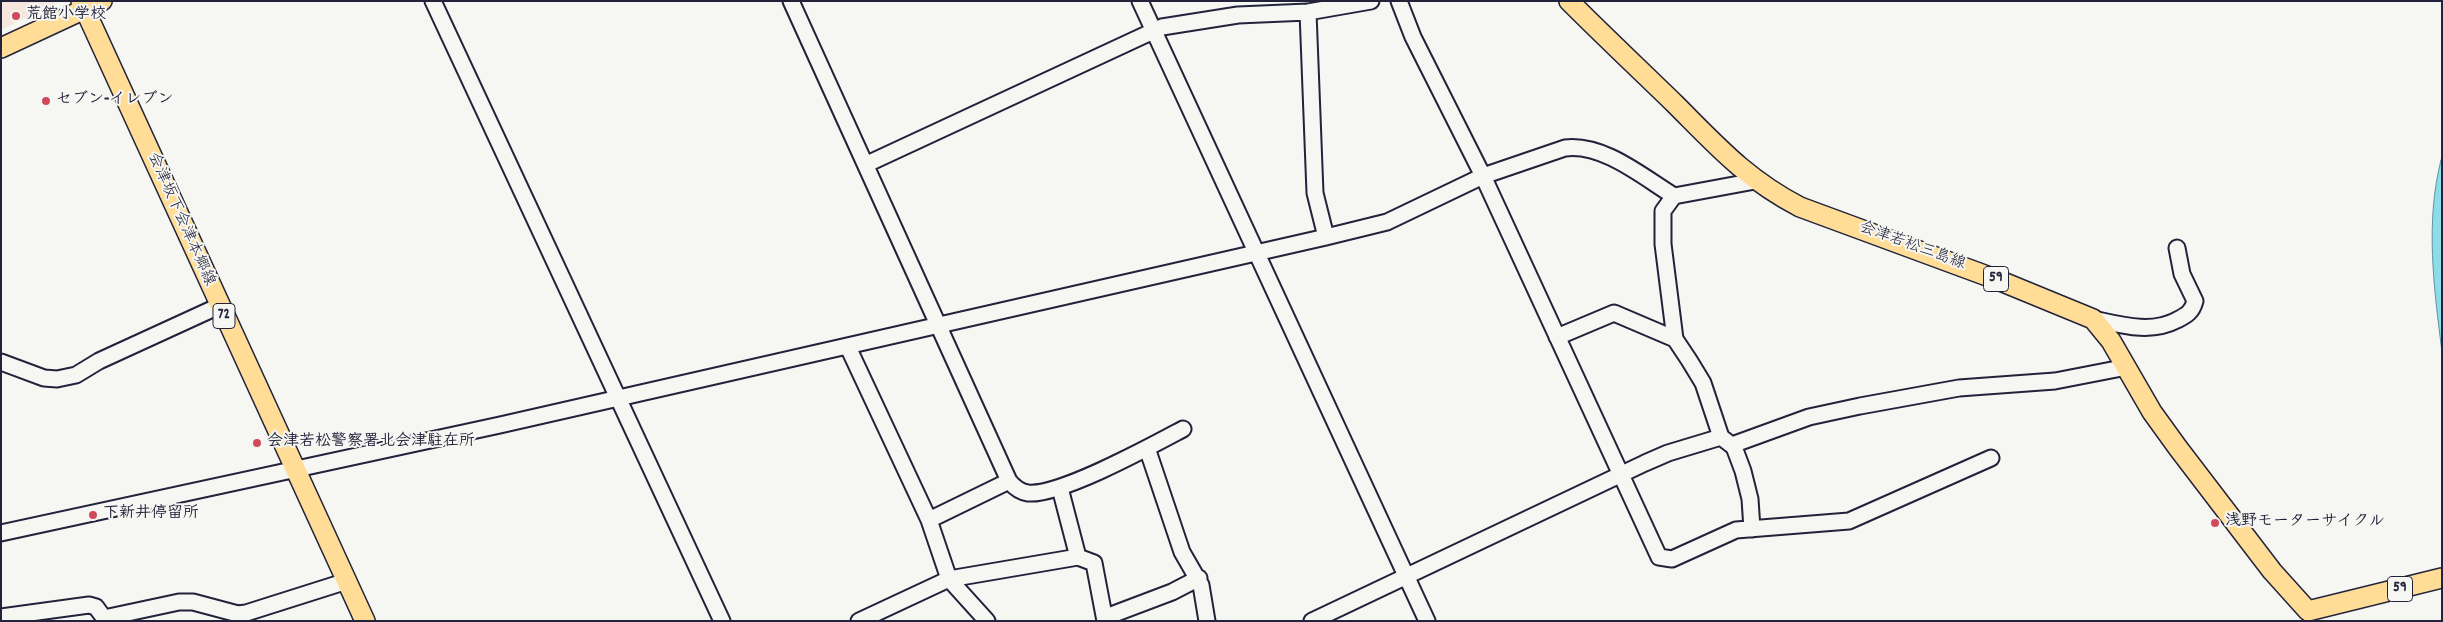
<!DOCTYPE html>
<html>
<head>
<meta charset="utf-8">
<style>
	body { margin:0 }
	#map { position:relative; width:2443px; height:622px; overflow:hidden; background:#f6f6f2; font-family:Dekko,sans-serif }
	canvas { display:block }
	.frame { position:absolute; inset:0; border:2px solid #22223b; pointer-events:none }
</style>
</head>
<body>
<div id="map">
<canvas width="2443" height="622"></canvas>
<div class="frame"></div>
</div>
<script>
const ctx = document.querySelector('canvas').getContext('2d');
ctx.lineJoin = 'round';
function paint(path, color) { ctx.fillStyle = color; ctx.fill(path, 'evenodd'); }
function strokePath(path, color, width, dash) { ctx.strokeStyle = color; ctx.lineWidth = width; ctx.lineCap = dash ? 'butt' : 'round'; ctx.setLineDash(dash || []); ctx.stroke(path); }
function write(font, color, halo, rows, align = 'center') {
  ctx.font = font + ' Dekko,"Klee One",sans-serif'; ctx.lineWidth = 4; ctx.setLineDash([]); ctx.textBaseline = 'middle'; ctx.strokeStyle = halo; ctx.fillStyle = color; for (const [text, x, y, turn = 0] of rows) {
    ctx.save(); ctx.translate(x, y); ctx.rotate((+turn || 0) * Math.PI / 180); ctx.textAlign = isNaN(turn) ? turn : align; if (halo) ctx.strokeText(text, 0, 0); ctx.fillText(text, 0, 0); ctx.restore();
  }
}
const built = new Path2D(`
	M 1,1 L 60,1 L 1,30 Z`);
const water = new Path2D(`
	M 2441,160 L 2442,159 L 2442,352 C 2434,288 2425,223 2441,160 Z`);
const minor = new Path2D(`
	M 433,1 L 722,621
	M 791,1 L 1009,481 C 1014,487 1020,492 1028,493 C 1060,496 1151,446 1183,429
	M 1140,1 L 1427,621
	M 1399,1 L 1413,37 L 1483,176 L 1659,557 L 1672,559 L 1736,530 L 1849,521 L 1991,458
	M 1308,12 L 1315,193 L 1326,237
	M 867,164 L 1162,27 L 1238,15 L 1308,12 L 1371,1
	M 2093,319 C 2121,325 2151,334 2177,320 C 2187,315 2192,312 2195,301 L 2182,274 L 2177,248
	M 1557,337 L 1614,313 L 1675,339 L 1689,360 L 1703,383 L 1721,437 L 1734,447 L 1743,471 L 1750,499 L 1752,529
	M 1675,339 L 1663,244 L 1663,211 L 1674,196 L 1755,181
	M 848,347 L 929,520 L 949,579 L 987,621
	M 1,362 L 44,378 L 57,379 L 76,375 L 99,361 L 219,306
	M 1732,445 L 1809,417 L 1860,406 L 1959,388 L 2055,381 L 2127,367
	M 1147,448 L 1182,552 L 1201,585 L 1207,621
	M 1060,488 L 1078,557
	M 929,520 L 1009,481
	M 1,533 L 500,425 L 1326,237 L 1387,222 L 1483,176 L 1565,148 C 1603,143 1643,177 1674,196
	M 1,617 L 89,605 L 96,607 L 104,618 L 179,602 L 193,602 L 238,614 L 246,613 L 347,581
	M 1106,617 L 1172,592 L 1199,578
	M 859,621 L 949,579 L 1078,557 L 1094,563 L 1105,621
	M 1312,621 L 1645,463 L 1668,453 L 1721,437`);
const major = new Path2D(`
	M 81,1 L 365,621
	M 1569,1 C 1604,36 1640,70 1675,104 C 1717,146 1746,179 1800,207 L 1998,280 L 2093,319 L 2111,341 L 2152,412 L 2178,448 L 2272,571 L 2308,611 L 2442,578
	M 1,48 L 102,1`);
const markers = [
	[16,16,5,"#d1495b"],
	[46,101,5,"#d1495b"],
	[257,443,5,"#d1495b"],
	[93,515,5,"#d1495b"],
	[2215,523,5,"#d1495b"]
];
const shields = [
	[1996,279,25],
	[224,316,22],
	[2400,589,25]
];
const shieldNames = [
	["59",1996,279],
	["72",224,316],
	["59",2400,589]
];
const poiNames = [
	["荒館小学校",26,16],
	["セブン-イレブン",56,101],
	["会津若松警察署北会津駐在所",267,443],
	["下新井停留所",103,515],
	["浅野モーターサイクル",2225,523]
];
const streetNames = [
	["会津坂下会津本郷線",180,220,66],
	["会津若松三島線",1912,247,20]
];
paint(built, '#f7e6de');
paint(water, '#8ddde8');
strokePath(water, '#6292a3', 1);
strokePath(minor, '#22223b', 19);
strokePath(major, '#22223b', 22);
strokePath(minor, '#f6f6f2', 15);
strokePath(major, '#ffdd96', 19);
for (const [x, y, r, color] of markers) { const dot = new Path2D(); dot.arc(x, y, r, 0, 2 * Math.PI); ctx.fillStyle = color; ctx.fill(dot); strokePath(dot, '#f6f6f2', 2); }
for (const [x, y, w] of shields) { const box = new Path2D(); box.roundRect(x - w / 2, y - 12.5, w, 25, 4); ctx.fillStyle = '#f6f6f2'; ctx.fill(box); strokePath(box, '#22223b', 1); }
write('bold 15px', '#22223b', null, shieldNames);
write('bold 16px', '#22223b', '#f6f6f2', poiNames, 'left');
write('16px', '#22223b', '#f6f6f2', streetNames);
</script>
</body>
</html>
